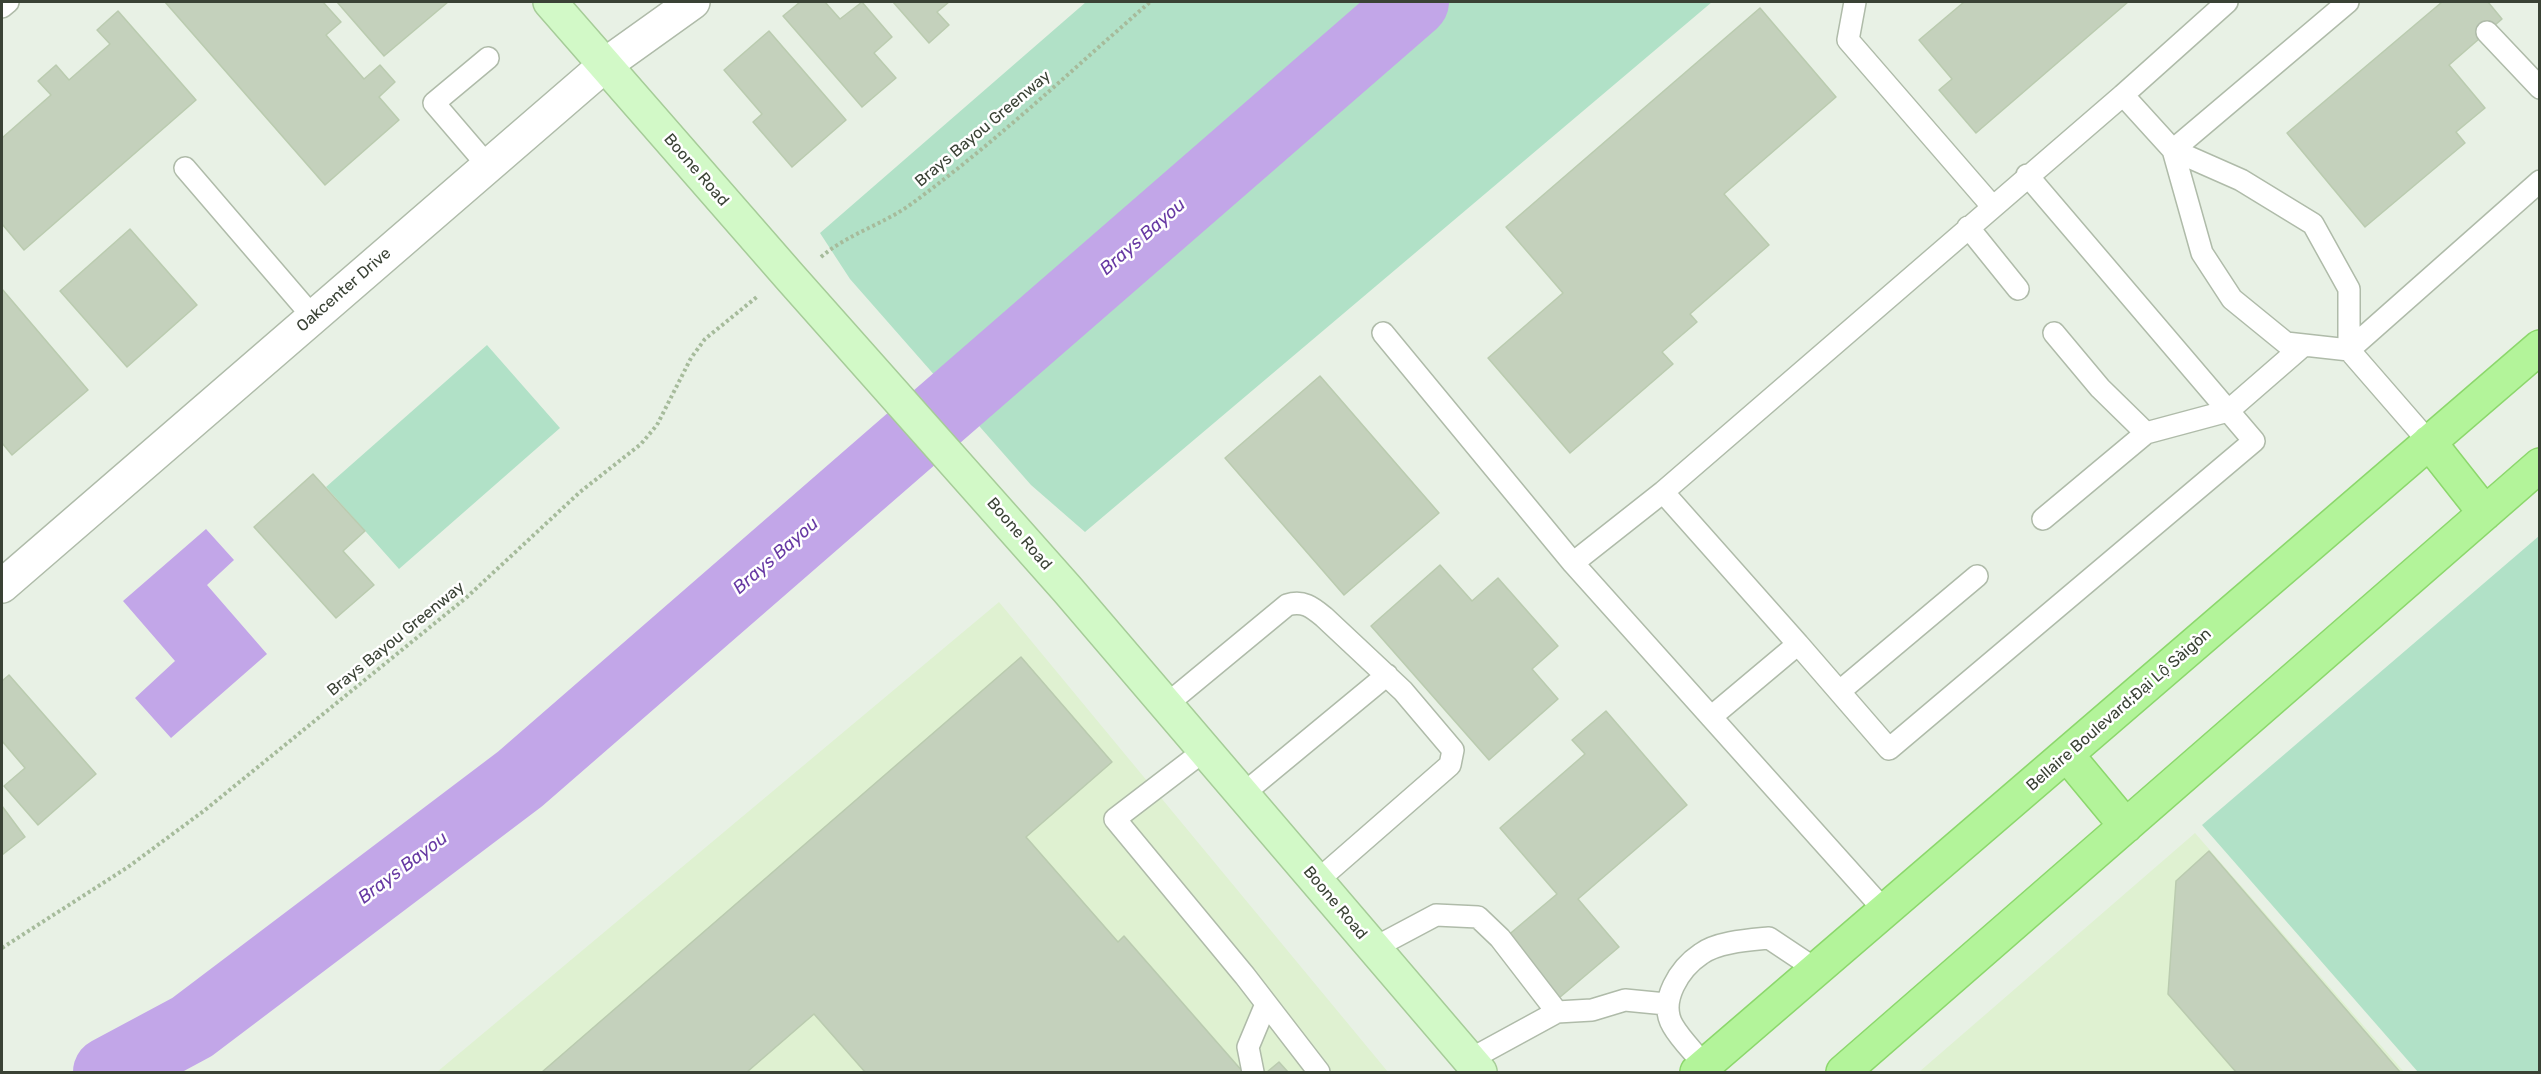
<!DOCTYPE html>
<html>
<head>
<meta charset="utf-8">
<style>
	body { margin:0 }
	#map { position:relative; width:2541px; height:1074px; overflow:hidden; background:#e8f1e5; font-family:Rubik,sans-serif }
	canvas { display:block }
	.frame { position:absolute; inset:0; border:3px solid #3a4235; pointer-events:none }
</style>
</head>
<body>
<div id="map">
<canvas width="2541" height="1074"></canvas>
<div class="frame"></div>
</div>
<script>
const ctx = document.querySelector('canvas').getContext('2d');
ctx.lineJoin = 'round';
function paint(path, color) { ctx.fillStyle = color; ctx.fill(path, 'evenodd'); }
function strokePath(path, color, width, dash) { ctx.strokeStyle = color; ctx.lineWidth = width; ctx.lineCap = dash ? 'butt' : 'round'; ctx.setLineDash(dash || []); ctx.stroke(path); }
function write(font, color, halo, rows, align = 'center') {
  ctx.font = font + ' Rubik,sans-serif'; ctx.lineWidth = 5; ctx.setLineDash([]); ctx.textBaseline = 'middle'; ctx.strokeStyle = halo; ctx.fillStyle = color; for (const [text, x, y, turn = 0] of rows) {
    ctx.save(); ctx.translate(x, y); ctx.rotate((+turn || 0) * Math.PI / 180); ctx.textAlign = isNaN(turn) ? turn : align; if (halo) ctx.strokeText(text, 0, 0); ctx.fillText(text, 0, 0); ctx.restore();
  }
}
const commercial = new Path2D(`
	M 999,602 L 1388,1072 L 437,1072 Z
	M 2195,833 L 2404,1072 L 1919,1072 Z`);
const green = new Path2D(`
	M 1086,2 L 1712,2 L 1085,532 L 1031,485 L 850,279 L 820,233 Z
	M 487,345 L 560,428 L 399,569 L 326,487 Z
	M 2539,536 L 2539,1072 L 2418,1072 L 2202,825 Z`);
const water = new Path2D(`
	M 206,529 L 234,560 L 207,585 L 267,654 L 171,738 L 135,698 L 175,661 L 123,601 Z`);
const river = new Path2D(`
	M 108,1072 L 192,1027 L 520,779 L 1414,2`);
const building = new Path2D(`
	M 165,2 L 323,2 L 341,22 L 326,35 L 364,79 L 380,65 L 395,82 L 379,97 L 399,120 L 325,185 Z
	M 337,2 L 448,2 L 384,56 Z
	M 800,2 L 825,2 L 840,19 L 862,2 L 892,37 L 874,53 L 896,78 L 862,107 L 783,16 Z
	M 893,2 L 949,2 L 937,12 L 949,25 L 929,43 Z
	M 1964,2 L 2128,2 L 1976,133 L 1939,90 L 1952,79 L 1919,40 Z
	M 2442,2 L 2488,2 L 2502,19 L 2449,65 L 2485,108 L 2456,132 L 2465,143 L 2365,227 L 2287,133 Z
	M 1760,8 L 1836,97 L 1724,194 L 1769,245 L 1690,314 L 1697,322 L 1662,352 L 1673,364 L 1570,453 L 1488,358 L 1563,293 L 1506,227 Z
	M 118,11 L 196,100 L 24,250 L 2,224 L 2,138 L 51,95 L 38,81 L 56,65 L 69,80 L 110,44 L 97,30 Z
	M 769,31 L 846,120 L 792,167 L 753,122 L 762,114 L 724,70 Z
	M 130,229 L 197,305 L 127,367 L 60,291 Z
	M 2,289 L 88,390 L 12,455 L 2,443 Z
	M 1320,376 L 1439,513 L 1344,595 L 1225,458 Z
	M 313,474 L 365,531 L 343,551 L 374,585 L 336,618 L 254,527 Z
	M 1440,565 L 1472,601 L 1498,578 L 1558,646 L 1532,669 L 1558,699 L 1489,760 L 1371,626 Z
	M 1021,657 L 1112,762 L 1026,837 L 1118,942 L 1124,936 L 1243,1072 L 865,1072 L 814,1014 L 747,1072 L 542,1072 Z
	M 9,675 L 96,774 L 38,825 L 4,786 L 25,768 L 2,741 L 2,681 Z
	M 1606,711 L 1687,805 L 1578,899 L 1619,947 L 1559,998 L 1506,937 L 1557,894 L 1500,828 L 1585,754 L 1572,740 Z
	M 2,806 L 25,837 L 2,855 Z
	M 2209,851 L 2400,1072 L 2236,1072 L 2168,994 L 2176,881 Z
	M 1279,1062 L 1288,1072 L 1267,1072 Z`);
const path = new Path2D(`
	M 821,257 C 849,233 885,224 914,202 C 997,141 1073,69 1150,2
	M 2,948 L 128,867 L 205,810 L 467,597 L 580,492 L 641,444 L 657,425 L 691,358 L 705,339 L 758,296`);
const lane = new Path2D(`
	M 1855,2 L 1848,40 L 1992,206
	M 2,7 L 8,2
	M 2487,32 L 2540,88
	M 2123,95 L 2227,2
	M 2173,150 L 2202,253 L 2232,299 L 2286,343 L 2349,350 L 2540,181
	M 2173,150 L 2348,2
	M 488,166 L 434,103 L 488,58
	M 185,168 L 313,317
	M 1968,227 L 2018,289
	M 1383,333 L 1573,563
	M 2054,333 L 2100,388 L 2146,433 L 2228,411 L 2304,345
	M 1663,492 L 1798,644 L 1711,717
	M 2043,519 L 2146,433
	M 1798,644 L 1889,749 L 2254,441 L 2027,175
	M 1840,691 L 1977,576
	M 1166,705 L 1287,605 C 1303,600 1312,607 1324,617 L 1403,691 L 1453,750 L 1450,765 L 1317,881
	M 1205,750 L 1115,819 L 1245,976 L 1319,1072
	M 1243,794 L 1387,675
	M 1885,911 L 1573,563 L 1663,492 L 2123,95 L 2173,150 L 2241,180 L 2313,224 L 2349,289 L 2349,350 L 2429,442
	M 1374,948 L 1436,915 L 1478,917 L 1500,938 L 1557,1012
	M 1469,1060 L 1557,1012 L 1592,1010 L 1625,1000 L 1666,1004
	M 1705,1066 C 1695,1053 1681,1040 1673,1026 C 1658,1001 1680,968 1701,954 C 1717,942 1749,940 1769,938 L 1817,970
	M 1253,1072 L 1248,1047 L 1266,1004`);
const street = new Path2D(`
	M 2,586 L 605,65 L 693,2`);
const secondary = new Path2D(`
	M 550,2 L 790,277 L 1067,589 L 1480,1072`);
const primary = new Path2D(`
	M 2429,442 L 2485,513
	M 2067,755 L 2126,826
	M 1697,1072 L 2540,347
	M 1843,1072 L 2540,465`);
const streetNames = [
	["Brays Bayou Greenway",983,129,-40],
	["Boone Road",696,170,49],
	["Oakcenter Drive",344,290,-41],
	["Boone Road",1019,534,49],
	["Brays Bayou Greenway",396,639,-39],
	["Bellaire Boulevard;Đại Lộ Sàigòn",2119,710,-41],
	["Boone Road",1335,903,50]
];
const waterNames = [
	["Brays Bayou",1143,237,-41],
	["Brays Bayou",776,556,-41],
	["Brays Bayou",403,868,-37]
];
paint(commercial, '#dff1d1');
paint(green, '#b1e1c7');
paint(water, '#c2a6e8');
strokePath(river, '#c2a6e8', 70);
paint(building, '#c4d1bc');
strokePath(building, '#bacbaf', 1.5);
strokePath(lane, '#afbba9', 24);
strokePath(street, '#afbba9', 36);
strokePath(secondary, '#a6cc98', 36);
strokePath(primary, '#8cd76c', 36);
strokePath(path, '#a6bb9b', 4, [3, 3]);
strokePath(lane, '#fff', 21);
strokePath(street, '#fff', 33);
strokePath(secondary, '#d2f9c7', 33);
strokePath(primary, '#b3f49a', 33);
write('16px', '#3a4235', '#fff', streetNames);
write('italic 18px', '#6739a3', '#fff', waterNames);
</script>
</body>
</html>
